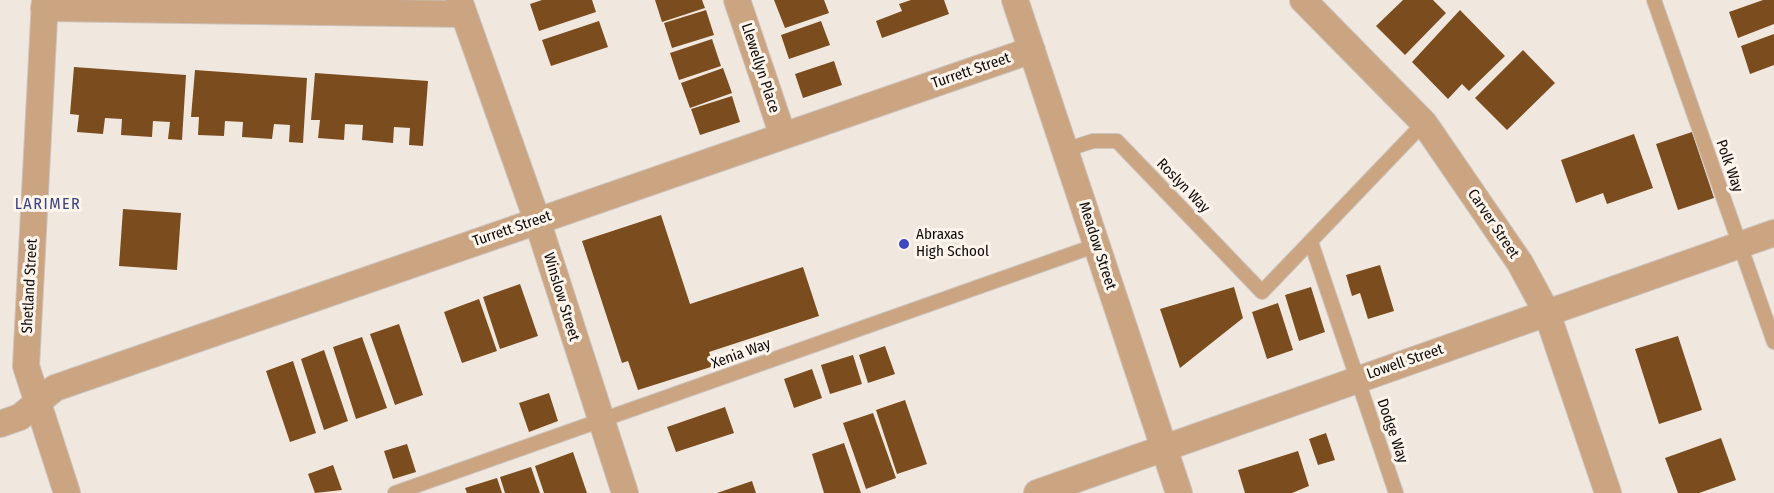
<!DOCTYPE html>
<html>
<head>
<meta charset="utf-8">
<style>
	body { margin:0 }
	canvas { display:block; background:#f0e7df }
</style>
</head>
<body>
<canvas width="1774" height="493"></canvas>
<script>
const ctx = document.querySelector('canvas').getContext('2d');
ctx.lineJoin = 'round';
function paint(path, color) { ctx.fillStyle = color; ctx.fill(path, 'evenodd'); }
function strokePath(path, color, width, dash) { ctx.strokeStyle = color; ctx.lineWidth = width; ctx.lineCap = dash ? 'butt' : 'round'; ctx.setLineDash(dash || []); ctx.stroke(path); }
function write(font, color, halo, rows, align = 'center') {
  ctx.font = font + ' "Fira Sans Condensed",sans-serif'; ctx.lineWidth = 6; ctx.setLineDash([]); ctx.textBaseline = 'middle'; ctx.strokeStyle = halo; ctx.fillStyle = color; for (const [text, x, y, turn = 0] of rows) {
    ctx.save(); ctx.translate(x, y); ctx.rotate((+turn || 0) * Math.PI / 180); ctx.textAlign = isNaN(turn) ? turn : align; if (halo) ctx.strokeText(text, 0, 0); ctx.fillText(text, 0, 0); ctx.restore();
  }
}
const building = new Path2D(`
	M 542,0 L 592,0 L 596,12 L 539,31 L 530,4 Z
	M 655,0 L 702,0 L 705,8 L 662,22 Z
	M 774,0 L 824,0 L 829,13 L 785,28 Z
	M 911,0 L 944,0 L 949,14 L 882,38 L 876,21 L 902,11 L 899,4 Z
	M 1403,0 L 1433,0 L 1446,13 L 1405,55 L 1376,26 Z
	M 1763,0 L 1774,0 L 1774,24 L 1738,38 L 1729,12 Z
	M 706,10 L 714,35 L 672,48 L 664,23 Z
	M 1460,10 L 1505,56 L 1469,91 L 1462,84 L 1448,99 L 1412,62 Z
	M 599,21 L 608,47 L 551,66 L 542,40 Z
	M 821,21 L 830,45 L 789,59 L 781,35 Z
	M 1774,34 L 1774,65 L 1750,74 L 1741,46 Z
	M 712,39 L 721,66 L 679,80 L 670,53 Z
	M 1523,50 L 1555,83 L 1507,130 L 1475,98 Z
	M 834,61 L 842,85 L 803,98 L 795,74 Z
	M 74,67 L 186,75 L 182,140 L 168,139 L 170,122 L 153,121 L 152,137 L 121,135 L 122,119 L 105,118 L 103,134 L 77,132 L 79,115 L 70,114 Z
	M 723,68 L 732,93 L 690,108 L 681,83 Z
	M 195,70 L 307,78 L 303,143 L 289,142 L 290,125 L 274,124 L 272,139 L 242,137 L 243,122 L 225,121 L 224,136 L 198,135 L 199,117 L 191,117 Z
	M 315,73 L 428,81 L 423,146 L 409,145 L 410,128 L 394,127 L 393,143 L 362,140 L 363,125 L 345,124 L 344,140 L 318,138 L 320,120 L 311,120 Z
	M 732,96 L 740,122 L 700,135 L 691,109 Z
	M 1692,132 L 1714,198 L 1678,210 L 1656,144 Z
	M 1634,134 L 1653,188 L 1607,204 L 1603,193 L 1576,203 L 1561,160 Z
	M 123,209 L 181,213 L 177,270 L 119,266 Z
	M 661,215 L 690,304 L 803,267 L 819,316 L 709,352 L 714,366 L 638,390 L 628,361 L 622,363 L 582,241 Z
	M 1380,265 L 1394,311 L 1368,319 L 1360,293 L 1352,296 L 1346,275 Z
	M 520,284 L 538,336 L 500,349 L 483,297 Z
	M 1234,287 L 1243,318 L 1180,368 L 1160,309 Z
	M 1311,287 L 1325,332 L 1299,341 L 1285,295 Z
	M 479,299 L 497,351 L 462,363 L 444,312 Z
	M 1278,303 L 1293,350 L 1267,359 L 1252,312 Z
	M 399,324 L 423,395 L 395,405 L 370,334 Z
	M 1678,336 L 1702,410 L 1659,424 L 1635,349 Z
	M 362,337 L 387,408 L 356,419 L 333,347 Z
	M 885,346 L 895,374 L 868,383 L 859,355 Z
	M 324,350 L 348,421 L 324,430 L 301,359 Z
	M 853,355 L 862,384 L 830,394 L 821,365 Z
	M 293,361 L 316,433 L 290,442 L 266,371 Z
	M 812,369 L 822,398 L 794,408 L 784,379 Z
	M 549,393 L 558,421 L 529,432 L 519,403 Z
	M 905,400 L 927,464 L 897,474 L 876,410 Z
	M 725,407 L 734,433 L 676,452 L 667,427 Z
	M 873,413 L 896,478 L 866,489 L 843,423 Z
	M 1326,433 L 1335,460 L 1318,465 L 1309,439 Z
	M 1721,438 L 1736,480 L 1699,493 L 1678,493 L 1665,458 Z
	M 844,443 L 861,493 L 824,493 L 812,454 Z
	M 407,444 L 416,472 L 393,479 L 384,451 Z
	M 1298,451 L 1309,486 L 1292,493 L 1245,493 L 1238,470 Z
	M 573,452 L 587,493 L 544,493 L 535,466 Z
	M 333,465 L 342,490 L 315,493 L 308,474 Z
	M 531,467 L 540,493 L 505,493 L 500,477 Z
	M 497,478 L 502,493 L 467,493 L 465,488 Z
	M 752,481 L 756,493 L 717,493 Z`);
const service = new Path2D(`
	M 1654,0 L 1774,342
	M 1065,150 L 1093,141 L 1117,141 L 1262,292 L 1424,123
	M 1311,242 L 1396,493
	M 395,493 L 1097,245`);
const minor = new Path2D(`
	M 45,0 L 26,366 L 67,493
	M 459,0 L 537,220 L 625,493
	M 737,0 L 783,136
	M 1015,0 L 1179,493
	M 1303,0 L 1424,123 L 1520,263 L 1547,313 L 1608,493
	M 44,8 L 464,14
	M 0,424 L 20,417 L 55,388 L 1032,50
	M 1037,493 L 1774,233`);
const markers = [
	[904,244,6,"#3d49bd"]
];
const streetNames = [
	["Llewellyn Place",760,68,72],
	["Turrett Street",971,71,-19],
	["Polk Way",1729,166,71],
	["Roslyn Way",1183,186,46],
	["Carver Street",1493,224,56],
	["Turrett Street",512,229,-19],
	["Meadow Street",1097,246,72],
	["Shetland Street",30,286,-87],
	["Winslow Street",561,297,73],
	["Xenia Way",741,354,-20],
	["Lowell Street",1405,362,-19],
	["Dodge Way",1392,431,71]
];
const poiNames = [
	["Abraxas",916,235],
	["High School",916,252]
];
const neighbourhoodNames = [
	["LARIMER",48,205]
];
paint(building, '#7b4d1e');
strokePath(service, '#ccc4bd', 16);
strokePath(minor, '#ccc4bd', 28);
strokePath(service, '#cba481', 14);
strokePath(minor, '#cba481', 26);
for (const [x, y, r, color] of markers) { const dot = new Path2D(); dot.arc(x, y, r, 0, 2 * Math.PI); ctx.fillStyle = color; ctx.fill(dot); strokePath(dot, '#fdf4ec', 2); }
write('15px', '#0e0b09', '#fdf4ec', streetNames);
write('15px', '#0e0b09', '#fdf4ec', poiNames, 'left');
ctx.letterSpacing = '1.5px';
write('16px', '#38447f', '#fdf4ec', neighbourhoodNames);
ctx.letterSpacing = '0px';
</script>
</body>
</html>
